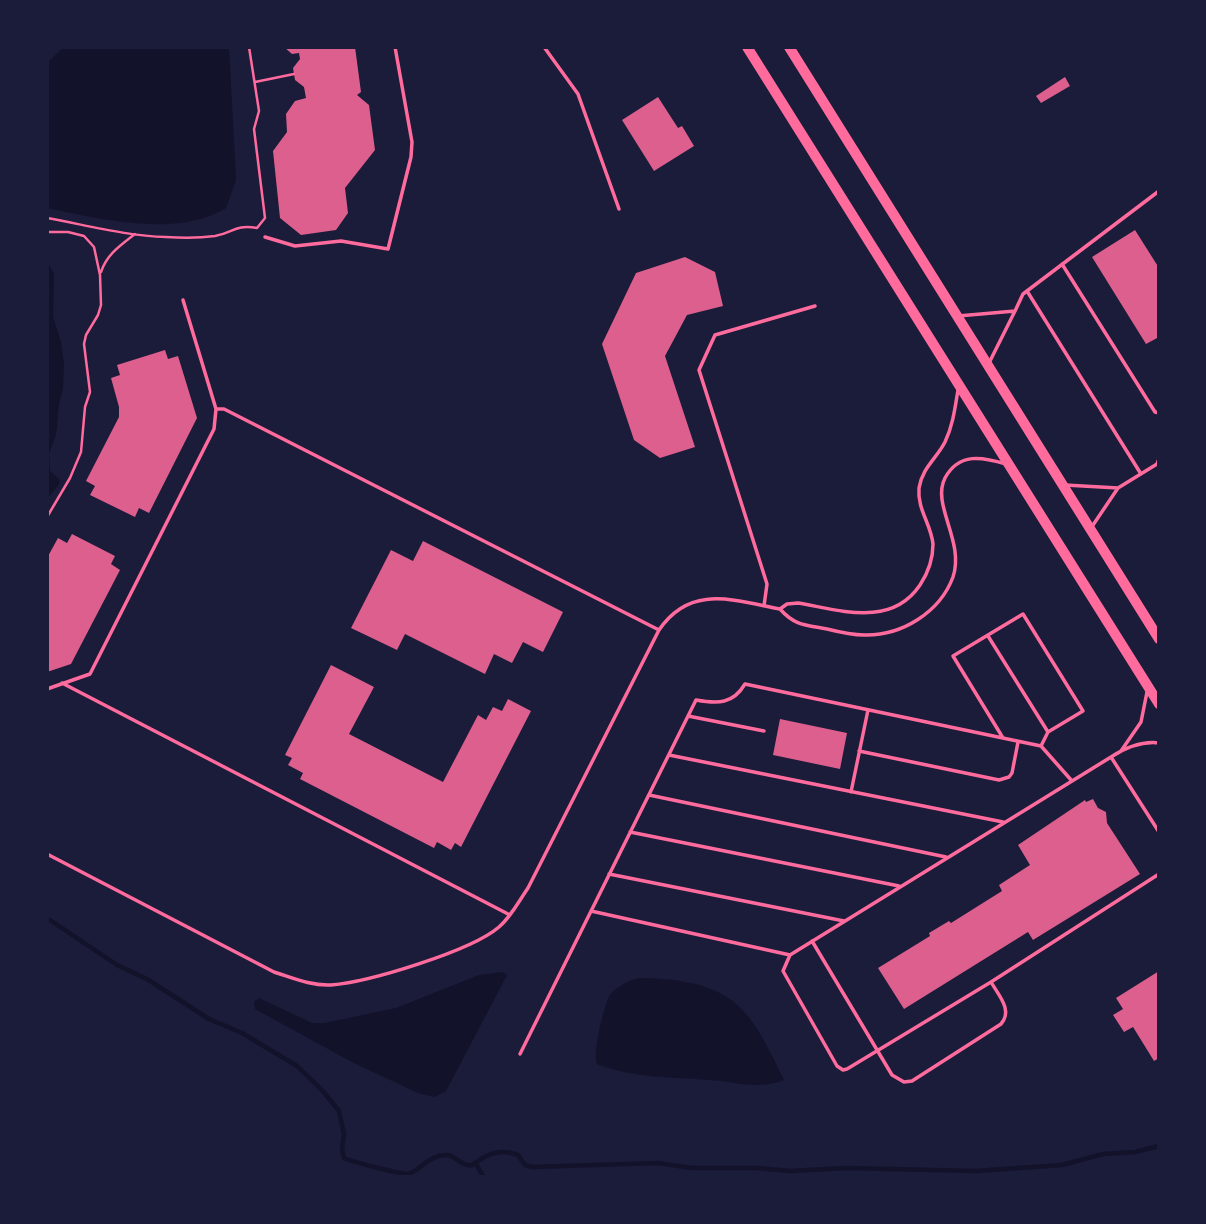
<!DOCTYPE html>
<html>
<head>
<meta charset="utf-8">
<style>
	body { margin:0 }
	#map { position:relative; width:1206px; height:1224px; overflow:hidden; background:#1b1b3a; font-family:"Times New Roman",serif }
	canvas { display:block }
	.frame { position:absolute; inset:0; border:49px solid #1b1b3a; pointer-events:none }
</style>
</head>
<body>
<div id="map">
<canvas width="1206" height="1224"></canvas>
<div class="frame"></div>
</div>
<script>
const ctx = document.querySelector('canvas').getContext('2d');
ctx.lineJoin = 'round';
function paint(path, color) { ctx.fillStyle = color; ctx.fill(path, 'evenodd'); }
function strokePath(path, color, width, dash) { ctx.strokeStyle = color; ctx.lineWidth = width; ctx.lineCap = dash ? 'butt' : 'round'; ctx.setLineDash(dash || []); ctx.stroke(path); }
const water = new Path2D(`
	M 64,47 L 229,47 L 236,180 L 226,208 C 179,238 99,219 47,208 L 47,63 Z
	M 47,261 L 54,274 L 53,317 L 61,342 L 64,363 L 63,389 L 59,404 L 56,435 L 49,453 L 50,471 L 59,479 L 60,483 L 47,499 Z
	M 502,972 L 507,975 L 446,1091 L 435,1097 L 418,1093 L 352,1062 L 255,1009 L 254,1002 L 259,998 L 312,1023 L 325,1023 L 396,1008 L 479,975 Z
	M 638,978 C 668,978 711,982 735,1003 C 757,1021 771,1054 784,1080 C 755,1091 737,1081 709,1080 C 670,1077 633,1078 597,1064 C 592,1055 604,1004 610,995 C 616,987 628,981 638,978 Z`);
const stream = new Path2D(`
	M 47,918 L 117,965 L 147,979 L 209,1019 L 242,1033 L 297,1066 L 322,1090 L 339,1111 L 344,1134 L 342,1150 L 344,1158 C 350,1161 403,1175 408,1174 C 420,1171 430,1154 447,1155 C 456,1156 462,1167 472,1165 C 473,1164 480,1160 481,1159 C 492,1152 505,1150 518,1155 L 525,1165 L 532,1167 L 658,1163 L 692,1168 L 757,1168 L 790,1171 L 846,1168 L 976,1171 L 1062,1165 L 1103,1154 L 1135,1152 L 1159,1146
	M 475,1163 L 484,1177`);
const building = new Path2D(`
	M 284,47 L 355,47 L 361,92 L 357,95 L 369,105 L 375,150 L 345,188 L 348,213 L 336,230 L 301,235 L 280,218 L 273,151 L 287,132 L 286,114 L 295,101 L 306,98 L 304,87 L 295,80 L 293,68 L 300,59 L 299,53 L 292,54 Z
	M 1065,77 L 1070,86 L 1041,103 L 1036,96 Z
	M 658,97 L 678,128 L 682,126 L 694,146 L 654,171 L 622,120 Z
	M 1135,230 L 1159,268 L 1159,337 L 1146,344 L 1092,257 Z
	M 685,257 L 715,272 L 723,306 L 687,315 L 665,356 L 695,447 L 660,458 L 634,440 L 602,344 L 636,273 Z
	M 165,350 L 168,359 L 178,356 L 197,418 L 149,513 L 139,508 L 135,517 L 90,495 L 95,486 L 86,481 L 119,417 L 119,407 L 111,378 L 120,375 L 117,365 Z
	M 72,534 L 115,556 L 111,564 L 120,570 L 71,664 L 47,672 L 47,558 L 58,538 L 67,543 Z
	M 423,541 L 563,612 L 543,652 L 523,642 L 512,663 L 494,654 L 485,674 L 405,634 L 397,650 L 351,628 L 391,550 L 413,561 Z
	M 331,665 L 374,687 L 349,734 L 443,782 L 478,715 L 486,720 L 493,707 L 502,711 L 508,699 L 531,711 L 461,847 L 455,843 L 451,850 L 437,842 L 434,848 L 300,779 L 303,773 L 288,765 L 292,758 L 285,755 Z
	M 780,719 L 847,733 L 840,769 L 773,755 Z
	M 1093,799 L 1098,808 L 1106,812 L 1107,823 L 1140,874 L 1033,940 L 1028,932 L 904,1009 L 878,968 L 930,936 L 929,933 L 949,921 L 951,923 L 1002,891 L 999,885 L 1030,865 L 1018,845 L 1085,800 L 1086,802 Z
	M 1159,971 L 1159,1058 L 1154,1061 L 1133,1027 L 1124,1032 L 1113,1015 L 1123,1009 L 1116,998 Z`);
const path = new Path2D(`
	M 255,82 L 294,74
	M 47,218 C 86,225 126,236 166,237 C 182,238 200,238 215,236 C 233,233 235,224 257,228 L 265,218 L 254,129 L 259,111 L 249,47
	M 47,232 L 68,232 L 84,236 L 94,247 L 100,275 L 101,305 L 98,315 L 86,335 L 84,344 L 90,392 L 85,407 L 81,452 L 70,478 L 47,517
	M 101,272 C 107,254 121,245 135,234`);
const service = new Path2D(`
	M 544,47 L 578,94 L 619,209
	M 265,237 L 295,246 L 341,241 L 388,249 L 411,157 L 412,142 L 395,47
	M 1062,264 L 1155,412 L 1159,413
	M 1027,291 L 1141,474
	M 1015,311 L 1023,294 L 1159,191
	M 958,316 L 1015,311 L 989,363
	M 216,409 L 224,409 L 659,630
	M 1065,485 L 1118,488 L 1091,528
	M 1118,488 L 1157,464 L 1159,459
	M 764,606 L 767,584 L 699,370 L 715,335 L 815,306
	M 780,609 L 787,604 L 798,603 C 840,610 891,628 920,585 C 928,573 933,558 933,544 C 931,524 917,509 919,488 C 922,468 937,458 945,442 C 953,425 955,408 958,390
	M 988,636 L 1048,732
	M 62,683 L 510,915
	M 47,689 L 90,674 L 214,429 L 216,409 L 183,300
	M 688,716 L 764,731
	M 1003,738 L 953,656 L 1023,614 L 1083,711 L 1048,732 L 1041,746
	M 1159,743 C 1143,741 1125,748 1111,757 L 790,955 L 783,971 L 837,1066 L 843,1070 L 847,1069 L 991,982 L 1159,874
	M 859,751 L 999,780 L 1009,777 L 1012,773 L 1018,742
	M 1121,751 L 1141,722 L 1147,692
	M 669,755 L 1003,822
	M 1111,757 L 1159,832
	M 851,792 L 868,710
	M 649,795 L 946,857
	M 630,832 L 899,886
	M 47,854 L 274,972 C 293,978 311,986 331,985 C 369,982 471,951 499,927 C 511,917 519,901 528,888 L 659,630 C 690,584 733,600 780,609 C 795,626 806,625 827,629 C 839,632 852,635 864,635 C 902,636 940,612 953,577 C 965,541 931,505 945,478 C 959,452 983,457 1006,464
	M 609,874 L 844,921
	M 591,911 L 790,955
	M 812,941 L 892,1075 L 904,1082 L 912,1081 L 1001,1024 C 1013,1010 999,996 991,982
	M 520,1054 L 696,700 C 718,704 733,704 745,684 L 1041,746 L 1072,781`);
const trunk = new Path2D(`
	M 747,47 L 1159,704
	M 789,47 L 1159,639`);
paint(water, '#12122b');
strokePath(stream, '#12122b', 4.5);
paint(building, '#dd5f8e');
strokePath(path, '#ff6b9d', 2.5);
strokePath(service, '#ff6b9d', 3.5);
strokePath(trunk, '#ff6b9d', 10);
</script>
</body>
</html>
